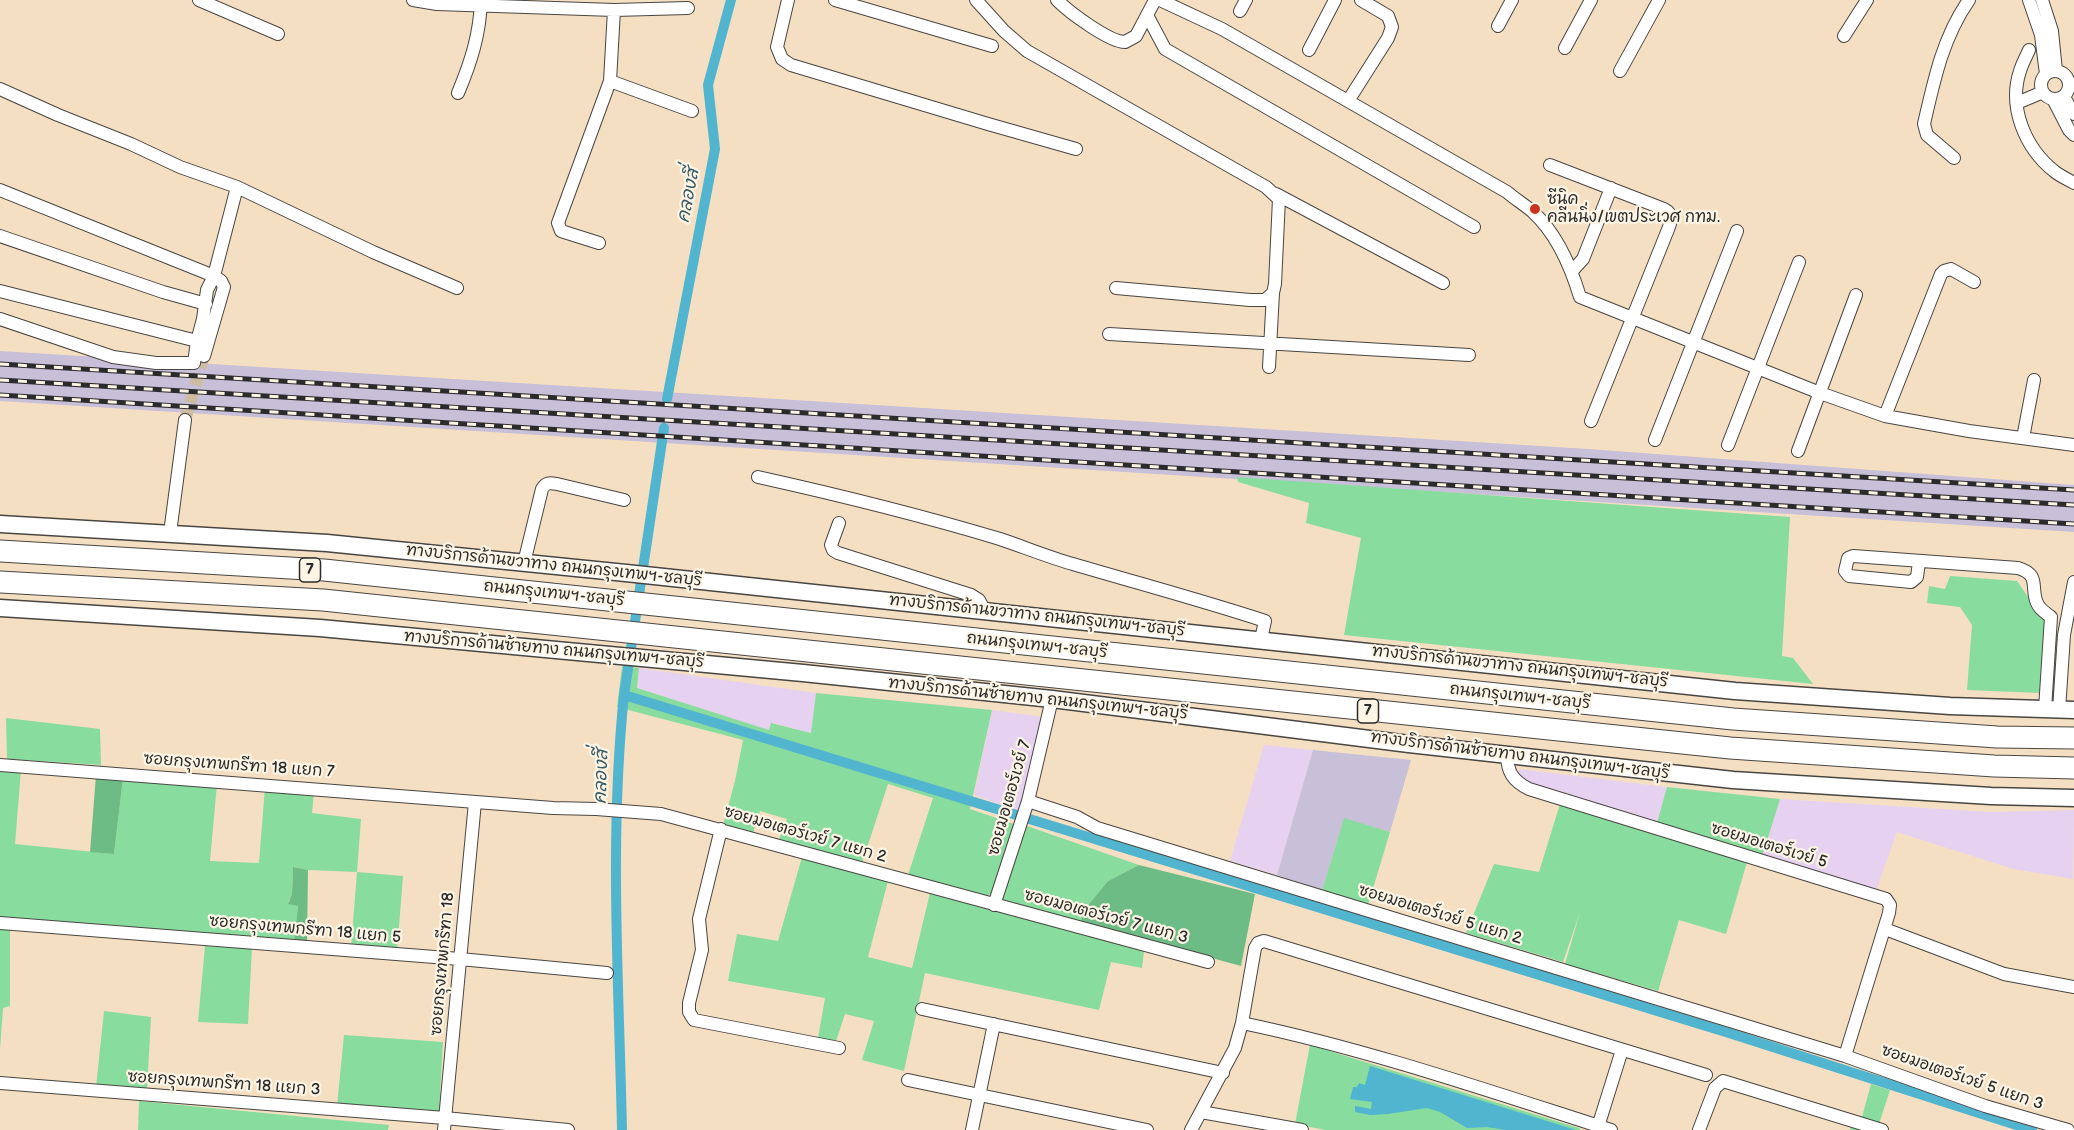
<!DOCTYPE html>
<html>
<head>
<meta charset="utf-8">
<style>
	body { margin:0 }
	canvas { display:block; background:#f5dfc2 }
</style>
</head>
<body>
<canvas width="2074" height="1130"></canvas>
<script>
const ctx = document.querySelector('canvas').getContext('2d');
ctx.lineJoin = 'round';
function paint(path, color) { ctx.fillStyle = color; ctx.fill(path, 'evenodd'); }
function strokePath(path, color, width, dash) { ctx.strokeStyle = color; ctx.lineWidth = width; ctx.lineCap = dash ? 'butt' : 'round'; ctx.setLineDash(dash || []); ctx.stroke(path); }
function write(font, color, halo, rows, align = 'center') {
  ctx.font = font + ' "Balsamiq Sans","Playpen Sans Thai",sans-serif'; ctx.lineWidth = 4.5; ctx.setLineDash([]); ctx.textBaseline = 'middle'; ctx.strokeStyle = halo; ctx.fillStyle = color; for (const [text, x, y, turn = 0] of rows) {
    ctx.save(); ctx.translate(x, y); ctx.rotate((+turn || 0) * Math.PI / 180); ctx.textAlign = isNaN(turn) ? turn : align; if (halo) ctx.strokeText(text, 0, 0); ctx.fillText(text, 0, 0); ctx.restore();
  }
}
const built = new Path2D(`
	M 639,668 L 816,693 L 811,733 L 771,723 L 770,731 L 637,688 Z
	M 992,710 L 1044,717 L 1020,812 L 974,795 Z
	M 1264,745 L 1313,750 L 1277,875 L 1230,861 Z
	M 1519,769 L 1667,787 L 1657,823 L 1525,783 L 1518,775 Z
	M 1780,799 L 1990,812 L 2074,810 L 2073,879 L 2013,869 L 1897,832 L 1876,891 L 1762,857 Z`);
const industrial = new Path2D(`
	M 0,351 L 1588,449 L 2074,485 L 2074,532 L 0,401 Z
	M 1313,750 L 1411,760 L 1390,832 L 1344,819 L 1322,891 L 1277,875 Z`);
const green = new Path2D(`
	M 1237,477 L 1790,517 L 1782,656 L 1793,658 L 1813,684 L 1344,635 L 1361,538 L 1306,523 L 1309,503 L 1238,482 Z
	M 1950,576 L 2017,581 L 2047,624 L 2039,693 L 1967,690 L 1972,625 L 1960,607 L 1927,603 L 1929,586 L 1945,589 Z
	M 622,666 L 639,668 L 637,688 L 769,730 L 771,723 L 811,733 L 816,693 L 992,710 L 970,809 L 1014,824 L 992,893 L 985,897 L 908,875 L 933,798 L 888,784 L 862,863 L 778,842 L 787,819 L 760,811 L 753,833 L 723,825 L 735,781 L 743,740 L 617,707 Z
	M 6,718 L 100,729 L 101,765 L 7,759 Z
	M 0,768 L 21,770 L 15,844 L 114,854 L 123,778 L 217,784 L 210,861 L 259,863 L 265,787 L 314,792 L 312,813 L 361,819 L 357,872 L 403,876 L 397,952 L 351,948 L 357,872 L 308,870 L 293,867 L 292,894 L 288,903 L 298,906 L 294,941 L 0,920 Z
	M 1667,787 L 1780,799 L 1762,857 L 1657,823 Z
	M 1560,804 L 1747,862 L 1726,934 L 1679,920 L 1658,991 L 1565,964 L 1580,912 L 1563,962 L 1466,933 L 1494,864 L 1539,872 Z
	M 1344,818 L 1390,832 L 1368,905 L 1322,891 Z
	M 1027,826 L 1139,865 L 1108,881 L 1089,904 L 1080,922 L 1000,901 Z
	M 802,857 L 888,881 L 868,957 L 912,968 L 930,893 L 1077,931 L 1144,951 L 1142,968 L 1111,962 L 1099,1010 L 925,973 L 904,1071 L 862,1060 L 874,1021 L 845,1014 L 836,1041 L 818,1038 L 825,998 L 728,981 L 737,934 L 778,941 Z
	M 0,929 L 10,930 L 10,1006 L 3,1008 L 0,1050 Z
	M 205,946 L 252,948 L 248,1024 L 198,1022 Z
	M 104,1011 L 151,1017 L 147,1091 L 96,1087 Z
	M 344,1035 L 443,1042 L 439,1113 L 337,1106 Z
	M 1310,1045 L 1579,1128 L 1581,1130 L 1325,1130 L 1295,1124 Z
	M 1871,1084 L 1890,1090 L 1880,1121 L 1880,1130 L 1850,1130 L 1851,1127 L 1862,1117 Z
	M 139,1101 L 389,1125 L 388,1130 L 138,1130 Z`);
const forest = new Path2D(`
	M 96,775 L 123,778 L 114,854 L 90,852 Z
	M 1139,865 L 1255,894 L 1241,966 L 1080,922 L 1089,904 L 1108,881 Z
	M 293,867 L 308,870 L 307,943 L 294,941 L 298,906 L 288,904 L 292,894 Z`);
const water = new Path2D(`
	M 1370,1066 L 1576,1130 L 1505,1130 L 1487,1127 L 1467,1128 L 1440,1112 L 1427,1108 L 1388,1114 L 1370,1115 L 1355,1112 L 1355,1106 L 1371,1109 L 1372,1102 L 1350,1099 L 1353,1087 L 1357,1087 L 1359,1083 L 1365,1085 Z`);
const canal = new Path2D(`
	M 667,399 L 715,149 L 708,85 L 731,0
	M 624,695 L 1729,1033 L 2032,1130
	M 622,1130 C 619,985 609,839 624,695 L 664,428`);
const minorTunnel = new Path2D(`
	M 185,420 L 204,356`);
const minor = new Path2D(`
	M 199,0 L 278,34
	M 413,0 L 437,4 L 614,10 L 688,8
	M 788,0 L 777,47 L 782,59 L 791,65 L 988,124 L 1076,149
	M 835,0 L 992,46
	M 976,0 L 1004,31 L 1027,51 L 1266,187 L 1279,199 L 1275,284 L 1273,293 L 1265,300 L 1250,300 L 1116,288
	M 1057,0 C 1069,12 1109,42 1125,42 L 1136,36 L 1155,0
	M 1160,0 L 1222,29 L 1507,192 C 1515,199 1525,205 1533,212 C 1557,234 1571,267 1580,297 L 1820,393 L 1885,416 L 1969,431 L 2074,445
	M 2029,0 L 2041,35 L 2046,74
	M 2042,0 L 2052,31 L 2056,71
	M 1240,11 L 1246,0
	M 1147,15 L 1165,49 L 1474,227
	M 1498,26 L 1512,0
	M 1844,36 L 1867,0
	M 1565,48 L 1591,0
	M 1309,50 L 1335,0
	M 2029,50 C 2026,57 2022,64 2020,71 C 2008,107 2025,148 2054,171 C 2060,176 2067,179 2074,183
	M2041 85a14 14 0 1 1 28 0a14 14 0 1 1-28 0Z
	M 1620,71 L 1659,0
	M 610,81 L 692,111
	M 0,89 L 58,115 L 131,144 L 180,167 L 237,187
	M 458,93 C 471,62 480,34 481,0
	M 2064,97 L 2074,114
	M 2053,99 L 2069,130 L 2074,135
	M 1348,101 L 1388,38 L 1392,27 L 1388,16 L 1361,0
	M 2017,103 L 2043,92
	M 1954,158 L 1927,135 L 1924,124 C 1934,80 1943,37 1969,0
	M 1550,165 L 1664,209 C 1672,213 1672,219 1669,227 L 1591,421
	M 0,190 L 214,276 L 221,281 L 224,287 L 204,356
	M 1276,194 L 1443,283
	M 0,236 L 163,292 L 206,304
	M 599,243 L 561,231 L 558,223 L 610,81 L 614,10
	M 1572,271 L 1583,259 L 1611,188
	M 0,291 L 197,341 L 194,363 L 156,363 L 113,357 L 0,319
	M 1109,334 L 1469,355
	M 197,341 L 203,319 L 207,290 L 214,276 L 237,187 L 373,252 L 457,288
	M 1269,367 L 1273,293
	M 1885,416 L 1941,274 L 1944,271 L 1951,269 L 1974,282
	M 2023,438 L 2034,380
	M 1655,440 L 1737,231
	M 1728,445 L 1799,262
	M 1798,451 L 1856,295
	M 758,477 C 839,495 920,515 1000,539 C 1024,547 1048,557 1073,564 C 1137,583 1201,600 1265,621 L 1261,639
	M 839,523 L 831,545 L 833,550 L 838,553 L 971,595 L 979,600 L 985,611
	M 170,533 L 185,420
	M 1919,562 L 1917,577 L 1911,582 L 1849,576 L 1845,571 L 1848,558 L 1853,556 L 2018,568 C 2041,575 2030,587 2037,603 C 2040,610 2045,612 2051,617 L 2045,709
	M 524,563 L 542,489 C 546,482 550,483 557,484 L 624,500
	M 2059,710 L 2064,635 L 2074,582
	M 1507,754 C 1507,772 1513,781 1529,789 L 1886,899 L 1890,905 L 1889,913 L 1845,1056
	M 0,765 L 553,808 L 596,809 L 661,814 L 1208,962
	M 1028,801 L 1077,817 L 1097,828 L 1845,1056 L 1985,1106 L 2068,1130
	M 721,829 L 699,919 L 702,950 L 689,1003 L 689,1012 L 694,1020 L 839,1048
	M 994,905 L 1028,801 L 1052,699
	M 0,923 L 460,959 L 607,973
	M 1885,929 L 2004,974 L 2074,987
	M 922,1009 L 1223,1073
	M 1242,1023 C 1367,1049 1489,1091 1611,1130
	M 908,1080 L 1147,1130
	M 0,1083 L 445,1118 L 568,1130
	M 1201,1112 L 1302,1130
	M 444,1130 L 475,802
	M 972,1130 L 994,1024
	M 1191,1130 L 1235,1048 L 1242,1023 L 1255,948 L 1258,943 L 1264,941 L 1706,1075
	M 1597,1130 L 1622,1050
	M 1699,1130 L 1715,1088 L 1723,1081 L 1882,1130`);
const secondary = new Path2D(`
	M 0,524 L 327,543 L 626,573 L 1735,691 L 1950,706 L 2074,710
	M 0,608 L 320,628 L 803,673 L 1052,699 L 1409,744 L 1733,780 L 1991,796 L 2074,798`);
const motorway = new Path2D(`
	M 0,551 L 324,570 L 1733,719 L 1997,737 L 2074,738
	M 0,582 L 323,600 L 1730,748 L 1994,766 L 2074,768`);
const rail = new Path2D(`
	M 0,364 L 2074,490
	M 0,380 L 2074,505
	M 0,395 L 2074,524`);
const markers = [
	[1535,209,6,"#c8321e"]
];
const shields = [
	[310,570,21],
	[1368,711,21]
];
const shieldNames = [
	["7",310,570],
	["7",1368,711]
];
const poiNames = [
	["ซีนิค",1547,200],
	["คลีนนิ่ง/เขตประเวศ กทม.",1547,218]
];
const streetNames = [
	["ทางบริการด้านขวาทาง ถนนกรุงเทพฯ-ชลบุรี",554,566,6],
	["ถนนกรุงเทพฯ-ชลบุรี",554,594,6],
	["ทางบริการด้านขวาทาง ถนนกรุงเทพฯ-ชลบุรี",1037,616,6],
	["ถนนกรุงเทพฯ-ชลบุรี",1037,646,6],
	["ทางบริการด้านซ้ายทาง ถนนกรุงเทพฯ-ชลบุรี",554,650,5],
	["ทางบริการด้านขวาทาง ถนนกรุงเทพฯ-ชลบุรี",1520,667,6],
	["ถนนกรุงเทพฯ-ชลบุรี",1520,697,6],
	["ทางบริการด้านซ้ายทาง ถนนกรุงเทพฯ-ชลบุรี",1038,699,6],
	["ทางบริการด้านซ้ายทาง ถนนกรุงเทพฯ-ชลบุรี",1520,756,7],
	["ซอยกรุงเทพกรีฑา 18 แยก 7",239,766,4],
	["ซอยมอเตอร์เวย์ 7",1010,798,-74],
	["ซอยมอเตอร์เวย์ 7 แยก 2",805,835,16],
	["ซอยมอเตอร์เวย์ 5",1769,846,17],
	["ซอยมอเตอร์เวย์ 5 แยก 2",1440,915,17],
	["ซอยมอเตอร์เวย์ 7 แยก 3",1106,917,15],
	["ซอยกรุงเทพกรีฑา 18 แยก 5",305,930,5],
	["ซอยกรุงเทพกรีฑา 18",443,964,-85],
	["ซอยมอเตอร์เวย์ 5 แยก 3",1962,1078,19],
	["ซอยกรุงเทพกรีฑา 18 แยก 3",224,1084,4]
];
const waterNames = [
	["คลองสี่",689,196,-79],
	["คลองสี่",602,777,-88]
];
paint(built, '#e6d2f0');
paint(industrial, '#c8bfd8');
paint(green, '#88dc9e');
paint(forest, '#6ebc85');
paint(water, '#51b5d0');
strokePath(canal, '#51b5d0', 10);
strokePath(minorTunnel, '#cdbba4', 12, [12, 6]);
strokePath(minor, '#494642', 14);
strokePath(secondary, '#494642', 19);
strokePath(motorway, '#494642', 23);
strokePath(minor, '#fff', 12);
strokePath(secondary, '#fff', 16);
strokePath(motorway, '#fff', 21);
strokePath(rail, '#2b2b2b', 5);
strokePath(rail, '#fcf5e5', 3, [9]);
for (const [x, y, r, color] of markers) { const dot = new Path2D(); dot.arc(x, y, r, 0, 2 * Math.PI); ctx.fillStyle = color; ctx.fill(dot); strokePath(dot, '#fcf5e5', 2); }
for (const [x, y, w] of shields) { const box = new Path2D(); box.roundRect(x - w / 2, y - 12, w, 24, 4.5); ctx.fillStyle = '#fcf5e5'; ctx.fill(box); strokePath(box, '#2b2b2b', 1.5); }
write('bold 15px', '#2b2b2b', null, shieldNames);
write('16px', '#2b2b2b', '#fcf5e5', poiNames, 'left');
write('16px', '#2b2b2b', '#fcf5e5', streetNames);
write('italic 18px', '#385b65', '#fcf5e5', waterNames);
</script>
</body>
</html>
